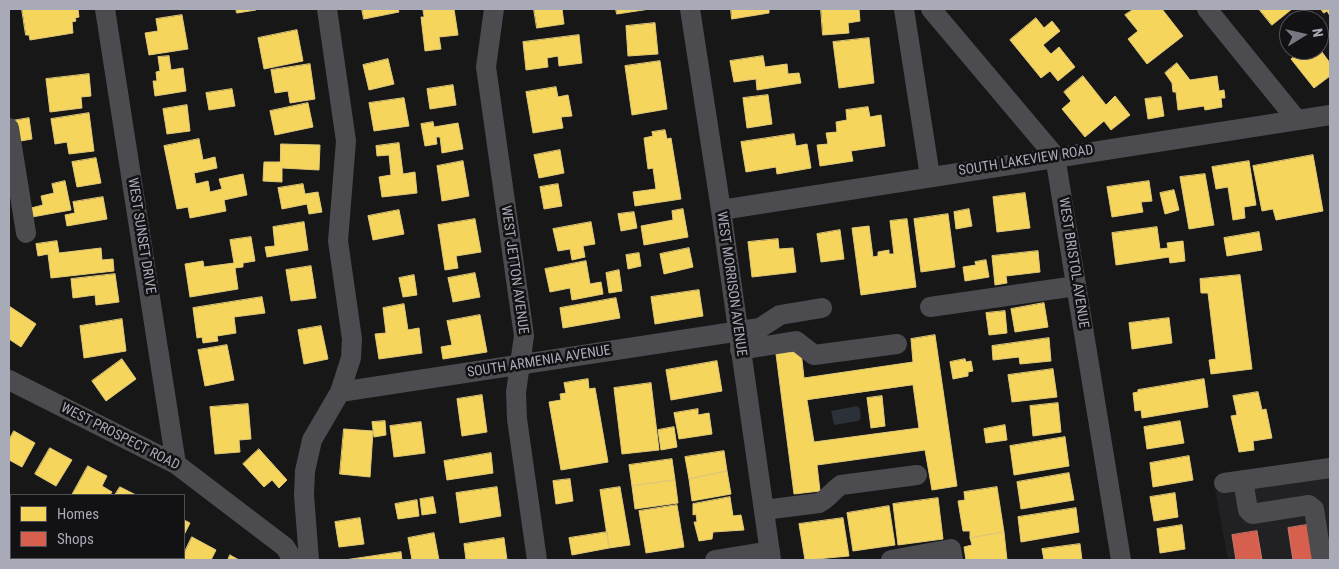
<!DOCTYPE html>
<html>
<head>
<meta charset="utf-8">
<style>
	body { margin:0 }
	#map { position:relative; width:1339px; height:569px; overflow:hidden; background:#171717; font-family:"Roboto Condensed",sans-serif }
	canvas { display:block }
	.frame { position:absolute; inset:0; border:10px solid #a9aab8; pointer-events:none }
	.legend { position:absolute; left:10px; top:494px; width:175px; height:65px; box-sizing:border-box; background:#121113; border:1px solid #4e4e55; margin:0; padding:6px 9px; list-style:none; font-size:15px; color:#a9aab8 }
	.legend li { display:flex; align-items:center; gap:10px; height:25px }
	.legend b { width:25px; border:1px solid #4e4e55 }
	.north { position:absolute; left:1279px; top:10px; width:50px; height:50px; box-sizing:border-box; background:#121113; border:1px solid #4e4e55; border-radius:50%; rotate:81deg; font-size:14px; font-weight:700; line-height:20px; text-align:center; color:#a9aab8 }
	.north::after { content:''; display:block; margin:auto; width:18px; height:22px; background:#767780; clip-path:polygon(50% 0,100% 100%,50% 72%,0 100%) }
</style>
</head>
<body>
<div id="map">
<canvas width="1339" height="569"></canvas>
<div class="frame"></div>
<ul class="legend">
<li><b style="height:14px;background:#f6d55c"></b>Homes</li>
<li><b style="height:14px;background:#d6604d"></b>Shops</li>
</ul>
<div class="north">N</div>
</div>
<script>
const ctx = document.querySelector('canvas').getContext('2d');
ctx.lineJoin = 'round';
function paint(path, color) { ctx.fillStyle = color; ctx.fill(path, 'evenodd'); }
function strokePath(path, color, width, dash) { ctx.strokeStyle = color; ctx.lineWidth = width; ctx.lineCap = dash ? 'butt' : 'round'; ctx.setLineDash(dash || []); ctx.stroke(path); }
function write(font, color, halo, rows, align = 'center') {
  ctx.font = font + ' "Roboto Condensed",sans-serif'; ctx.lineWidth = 5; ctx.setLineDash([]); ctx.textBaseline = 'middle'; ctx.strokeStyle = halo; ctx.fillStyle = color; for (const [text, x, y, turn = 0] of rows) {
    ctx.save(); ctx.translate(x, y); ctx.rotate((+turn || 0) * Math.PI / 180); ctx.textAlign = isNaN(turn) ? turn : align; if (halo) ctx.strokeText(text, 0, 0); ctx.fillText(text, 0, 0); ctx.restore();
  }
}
const built = new Path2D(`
	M 1330,475 L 1330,560 L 1228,560 L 1215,489 L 1217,492 Z`);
const water = new Path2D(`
	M 857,406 L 860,409 L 861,418 L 858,421 L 834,425 L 831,411 Z`);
const homes = new Path2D(`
	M 22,9 L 78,9 L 79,17 L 75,18 L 76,21 L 72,22 L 73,33 L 30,40 L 29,35 L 26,35 Z
	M 236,9 L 256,9 L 256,10 L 237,13 Z
	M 362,9 L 398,9 L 399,12 L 364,19 Z
	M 423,9 L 454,9 L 458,35 L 439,37 L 441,49 L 425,51 L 421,17 L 424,17 Z
	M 534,9 L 562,9 L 564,24 L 537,28 Z
	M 616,9 L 650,9 L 617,14 Z
	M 731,9 L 769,9 L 769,13 L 732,19 Z
	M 821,9 L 859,9 L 860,21 L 848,23 L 849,33 L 823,35 Z
	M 1134,9 L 1162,9 L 1183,36 L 1147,64 L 1128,39 L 1138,31 L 1125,15 Z
	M 1259,9 L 1292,9 L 1272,25 Z
	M 1321,9 L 1330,9 L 1330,16 L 1327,11 L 1324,13 Z
	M 182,15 L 188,49 L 149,55 L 145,33 L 158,31 L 156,19 Z
	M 1036,18 L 1044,28 L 1052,21 L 1060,31 L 1043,45 L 1051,54 L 1059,47 L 1075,67 L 1058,81 L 1050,71 L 1041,78 L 1010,40 Z
	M 655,23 L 658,54 L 628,56 L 626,26 Z
	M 297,30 L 303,61 L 264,69 L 258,38 Z
	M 579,35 L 582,63 L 559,66 L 558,56 L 547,58 L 548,67 L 526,70 L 523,42 Z
	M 869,38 L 874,83 L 839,88 L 833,42 Z
	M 1319,48 L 1330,63 L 1330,76 L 1314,88 L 1291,59 L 1303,50 L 1319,50 Z
	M 169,56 L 171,70 L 183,68 L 186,91 L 155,96 L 153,81 L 157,81 L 156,72 L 160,71 L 158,57 Z
	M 763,56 L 765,67 L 787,64 L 788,74 L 799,73 L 801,83 L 757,90 L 756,79 L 734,82 L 730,61 Z
	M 388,59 L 394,84 L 369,90 L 363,65 Z
	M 660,61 L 667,109 L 632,115 L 625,66 Z
	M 1177,63 L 1190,80 L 1217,76 L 1219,91 L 1224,90 L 1225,98 L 1221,98 L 1222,107 L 1205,110 L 1204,106 L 1178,110 L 1176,92 L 1173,92 L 1172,83 L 1165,73 Z
	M 310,64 L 315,99 L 290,103 L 288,91 L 275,93 L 271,70 Z
	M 89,74 L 91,96 L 81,97 L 82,108 L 50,112 L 46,79 Z
	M 1083,76 L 1106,105 L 1115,96 L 1130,115 L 1111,130 L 1104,121 L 1085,137 L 1062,109 L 1071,101 L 1064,92 Z
	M 453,85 L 456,105 L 430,109 L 427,89 Z
	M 556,87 L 558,97 L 568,95 L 572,116 L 561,117 L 563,128 L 533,133 L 526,92 Z
	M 232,89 L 235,106 L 209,110 L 206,93 Z
	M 768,95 L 772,124 L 747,128 L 743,98 Z
	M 1161,97 L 1164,116 L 1148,119 L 1145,99 Z
	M 404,98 L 409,126 L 374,131 L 369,103 Z
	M 308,103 L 313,127 L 275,135 L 270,111 Z
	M 187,105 L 190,131 L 167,134 L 163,109 Z
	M 868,107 L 870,117 L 881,115 L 885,146 L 851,151 L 853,161 L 820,166 L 817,145 L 828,144 L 826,133 L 837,132 L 836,122 L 847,120 L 846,110 Z
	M 89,113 L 94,151 L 69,154 L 67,142 L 55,144 L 51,119 Z
	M 29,118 L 32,139 L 15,142 L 12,121 Z
	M 433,122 L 434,127 L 458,123 L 463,149 L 442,153 L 440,137 L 436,137 L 437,144 L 425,146 L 421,124 Z
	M 665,130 L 667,139 L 671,138 L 681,199 L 635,206 L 633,192 L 656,189 L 653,168 L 648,169 L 644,138 L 653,136 L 652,132 Z
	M 794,134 L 796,146 L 807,144 L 811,168 L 777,174 L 776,167 L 746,172 L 741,142 Z
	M 199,139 L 203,160 L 215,157 L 217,168 L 194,173 L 196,184 L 208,181 L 210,192 L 222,189 L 219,179 L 243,174 L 247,195 L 224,200 L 226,211 L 190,218 L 188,207 L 177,209 L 164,146 Z
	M 399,143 L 403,174 L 415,172 L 417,193 L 382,197 L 379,177 L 391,175 L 389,155 L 377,156 L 376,146 Z
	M 281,144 L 320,145 L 319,170 L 282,168 L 282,182 L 263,181 L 264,162 L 280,162 Z
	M 560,150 L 564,173 L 539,178 L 534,155 Z
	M 1313,155 L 1323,211 L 1276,220 L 1273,209 L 1262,211 L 1253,166 Z
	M 96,158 L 101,183 L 77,187 L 72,162 Z
	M 463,161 L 469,196 L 442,201 L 437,166 Z
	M 1249,161 L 1256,205 L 1244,207 L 1245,218 L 1233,220 L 1228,187 L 1216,189 L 1212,167 Z
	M 1205,174 L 1214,225 L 1189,229 L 1180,177 Z
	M 65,181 L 71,210 L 32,217 L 31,208 L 43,205 L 41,196 L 54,193 L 52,184 Z
	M 1149,181 L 1152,201 L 1141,202 L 1143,212 L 1112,217 L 1107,187 Z
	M 303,184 L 305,194 L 318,192 L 322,212 L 309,214 L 307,204 L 282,209 L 278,188 Z
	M 558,184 L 562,206 L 544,209 L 540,187 Z
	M 1174,190 L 1179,210 L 1165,214 L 1160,193 Z
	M 1025,193 L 1030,228 L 997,232 L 993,197 Z
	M 103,197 L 107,219 L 67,226 L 65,215 L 75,213 L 73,202 Z
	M 683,209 L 688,237 L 644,245 L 641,226 L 673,220 L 672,211 Z
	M 969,209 L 972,226 L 956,229 L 954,212 Z
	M 399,210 L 404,234 L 373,240 L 368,216 Z
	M 634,212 L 637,228 L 621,231 L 618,214 Z
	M 948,214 L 955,267 L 921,272 L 914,219 Z
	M 475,219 L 481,252 L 456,256 L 458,268 L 445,270 L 438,225 Z
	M 907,219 L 916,287 L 861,295 L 852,228 L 869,226 L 873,257 L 878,256 L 878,252 L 889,250 L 889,254 L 894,254 L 890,221 Z
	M 304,222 L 308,250 L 267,257 L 265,247 L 275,246 L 273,227 Z
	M 591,222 L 595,244 L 583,246 L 585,257 L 572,260 L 570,249 L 558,251 L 553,229 Z
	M 1157,227 L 1160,249 L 1168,248 L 1167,243 L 1183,241 L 1185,261 L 1170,263 L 1169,257 L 1116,265 L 1112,233 Z
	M 840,230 L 844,259 L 821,262 L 817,234 Z
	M 1259,232 L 1262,250 L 1227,256 L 1224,238 Z
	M 251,237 L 255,261 L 243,263 L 243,267 L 235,268 L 238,289 L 190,297 L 185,264 L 203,261 L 204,267 L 234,263 L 230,240 Z
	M 778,239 L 779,249 L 793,248 L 796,272 L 752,277 L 748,242 Z
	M 57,241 L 59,253 L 101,248 L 102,260 L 113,259 L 114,271 L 51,278 L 48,254 L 38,256 L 36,244 Z
	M 689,248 L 693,267 L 664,274 L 660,254 Z
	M 1038,251 L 1040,272 L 1006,276 L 1007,283 L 995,285 L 992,256 Z
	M 639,253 L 641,266 L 628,269 L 626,255 Z
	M 986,260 L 989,277 L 965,281 L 963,267 L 976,265 L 975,262 Z
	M 586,261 L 590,284 L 601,282 L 603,294 L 572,300 L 570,288 L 550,292 L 545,269 Z
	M 311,266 L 316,298 L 291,301 L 286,270 Z
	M 619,270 L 622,291 L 609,293 L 606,273 Z
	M 475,273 L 480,297 L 453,302 L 448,278 Z
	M 115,274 L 119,302 L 96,305 L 95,295 L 73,298 L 71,279 Z
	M 414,275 L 417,295 L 403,297 L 399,278 Z
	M 1240,275 L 1252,369 L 1211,374 L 1209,360 L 1216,359 L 1208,293 L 1201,293 L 1200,279 Z
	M 699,290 L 703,316 L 655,324 L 651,297 Z
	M 262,297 L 265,313 L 234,317 L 236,333 L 217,336 L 218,341 L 203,343 L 202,337 L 197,338 L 193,308 Z
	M 616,298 L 620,318 L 563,328 L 560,308 Z
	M 1044,303 L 1048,327 L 1015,332 L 1011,309 Z
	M 404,304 L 408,330 L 419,328 L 422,353 L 379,359 L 375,334 L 386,333 L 383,308 Z
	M 9,306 L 36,324 L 21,347 L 9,339 Z
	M 1005,311 L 1007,333 L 989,335 L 986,313 Z
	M 480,315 L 487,352 L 443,359 L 441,347 L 452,345 L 447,321 Z
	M 1169,318 L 1172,343 L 1132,349 L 1129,323 Z
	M 122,319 L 126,351 L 84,358 L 80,326 Z
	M 321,326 L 328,359 L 304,364 L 298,330 Z
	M 935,335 L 957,486 L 932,490 L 925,450 L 817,465 L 820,491 L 794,494 L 776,354 L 801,351 L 804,378 L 913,362 L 911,339 ZM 913,385 L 919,428 L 814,442 L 807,400 Z
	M 1049,338 L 1051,361 L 1020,364 L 1019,357 L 993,360 L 992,346 Z
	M 227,345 L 234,380 L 205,386 L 198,350 Z
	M 122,359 L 136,379 L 106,401 L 92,381 Z
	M 965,359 L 966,362 L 971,361 L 973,371 L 968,372 L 968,376 L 953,379 L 950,362 Z
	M 717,361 L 722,391 L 671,400 L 666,370 Z
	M 1053,369 L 1057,397 L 1012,402 L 1008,375 Z
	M 588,379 L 589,389 L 595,388 L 608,462 L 561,470 L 549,402 L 561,400 L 560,394 L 566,393 L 564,383 Z
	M 1204,379 L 1208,407 L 1142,418 L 1141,410 L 1135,411 L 1133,393 L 1138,392 L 1138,390 Z
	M 651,383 L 659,450 L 622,454 L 614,388 Z
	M 1258,392 L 1262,410 L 1266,409 L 1272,438 L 1253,441 L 1254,450 L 1239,452 L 1231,416 L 1237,415 L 1233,396 Z
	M 482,395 L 487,432 L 462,436 L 457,399 Z
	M 882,396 L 885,426 L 871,428 L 867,398 Z
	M 1058,403 L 1061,432 L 1033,436 L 1030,406 Z
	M 248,404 L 251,439 L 239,440 L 240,452 L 215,454 L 210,407 Z
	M 698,409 L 698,415 L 709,413 L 712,434 L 679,439 L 674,413 Z
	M 385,421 L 386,435 L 374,437 L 372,422 Z
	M 1180,421 L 1184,443 L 1147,449 L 1144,427 Z
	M 421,422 L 425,453 L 394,457 L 390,426 Z
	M 1005,425 L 1007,440 L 986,443 L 984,429 Z
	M 674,427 L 677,447 L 661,450 L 658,430 Z
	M 344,429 L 373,431 L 370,477 L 340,474 Z
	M 14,431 L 35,443 L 22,467 L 9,460 L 9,440 Z
	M 1065,437 L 1069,466 L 1014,475 L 1010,446 Z
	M 50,448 L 72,460 L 56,486 L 35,474 Z
	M 259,449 L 287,480 L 279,488 L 272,480 L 264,487 L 243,464 Z
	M 724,451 L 727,471 L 689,479 L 685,457 Z
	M 491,453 L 493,473 L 447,480 L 444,461 Z
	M 1189,456 L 1193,480 L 1153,487 L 1150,463 Z
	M 672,459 L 675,480 L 632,486 L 629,465 Z
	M 88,466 L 107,476 L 102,486 L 112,492 L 110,495 L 72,495 Z
	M 727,471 L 731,494 L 692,501 L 689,479 Z
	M 1069,473 L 1074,500 L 1021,509 L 1017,482 Z
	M 570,479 L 573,501 L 556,504 L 553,481 Z
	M 675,480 L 678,503 L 635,509 L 632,486 Z
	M 120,487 L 136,495 L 115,495 Z
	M 497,487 L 501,516 L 460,523 L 456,493 Z
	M 620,487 L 630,545 L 609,548 L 600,490 Z
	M 997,487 L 1004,532 L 970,538 L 970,531 L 963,531 L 958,501 L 965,500 L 964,492 Z
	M 1175,493 L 1178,517 L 1154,521 L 1150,497 Z
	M 433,497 L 436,513 L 422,515 L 420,499 Z
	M 730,497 L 733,516 L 741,515 L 744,530 L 713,532 L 712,539 L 699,541 L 694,522 L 697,522 L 696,514 L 693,515 L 693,504 Z
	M 938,498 L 943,539 L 898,545 L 893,504 Z
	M 417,500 L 419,516 L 398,519 L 395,504 Z
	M 677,505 L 684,547 L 646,553 L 639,511 Z
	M 889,506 L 895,545 L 853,551 L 847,513 Z
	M 1076,508 L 1079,532 L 1021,542 L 1018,517 Z
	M 360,518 L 364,544 L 339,547 L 335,522 Z
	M 843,518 L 849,556 L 805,560 L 799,524 Z
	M 184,520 L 190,523 L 184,535 Z
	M 1182,525 L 1185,549 L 1160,553 L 1157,529 Z
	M 607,532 L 609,548 L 572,555 L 569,538 Z
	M 1004,532 L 1007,560 L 966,560 L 964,547 L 972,545 L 970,538 Z
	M 434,533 L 439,560 L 412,560 L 408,538 Z
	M 192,537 L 216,550 L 211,560 L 187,560 L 182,558 Z
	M 504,538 L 507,560 L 466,560 L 464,544 Z
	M 1080,544 L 1082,560 L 1044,560 L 1042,549 Z
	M 401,552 L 402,560 L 345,560 Z
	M 230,555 L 239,560 L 228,560 Z`);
const shops = new Path2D(`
	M 1312,524 L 1318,560 L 1293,560 L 1288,528 Z
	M 1257,531 L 1262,560 L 1236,560 L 1232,535 Z`);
const minor = new Path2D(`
	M 105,9 L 176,464
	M 494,9 L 486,67 L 524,336 L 516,392 L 517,419 L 537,560
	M 690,9 L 721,210 L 771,560
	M 904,9 L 930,176
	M 931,9 L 1055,156 L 1121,560
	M 1207,9 L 1297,120
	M 9,128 L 26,233
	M 721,210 L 1330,115
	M 930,307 L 1076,286
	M 740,350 L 796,341 L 814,355 L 897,344
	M 9,380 L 176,464 L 285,547 L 293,560
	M 340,392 L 760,328 L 780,315 L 822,308
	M 1243,480 L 1248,510 L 1252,514 L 1309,505 L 1314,509 L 1322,560
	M 1224,483 L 1330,468
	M 764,510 L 819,503 C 828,499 832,491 841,485 L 917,475
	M 309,560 L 304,495 L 305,471 L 312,440 L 340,392 L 351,358 L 352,339 L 338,241 L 346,141 L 327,9
	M 715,560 L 770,551
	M 891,560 L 951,549 L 953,560`);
const rail = new Path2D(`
	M 9,542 L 11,543
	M 37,558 L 41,560`);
const streetNames = [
	["SOUTH LAKEVIEW ROAD",1026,161,-9],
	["WEST SUNSET DRIVE",141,236,81],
	["WEST BRISTOL AVENUE",1073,263,81],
	["WEST JETTON AVENUE",514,270,82],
	["WEST MORRISON AVENUE",731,284,82],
	["SOUTH ARMENIA AVENUE",539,362,-9],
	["WEST PROSPECT ROAD",120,437,27]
];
paint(built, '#212123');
paint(water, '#2b3039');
paint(homes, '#f6d55c');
strokePath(homes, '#dfc878', 1);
paint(shops, '#d6604d');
strokePath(shops, '#c8766d', 1);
strokePath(minor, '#4c4c50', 20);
strokePath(rail, '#4c4c50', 5.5);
strokePath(rail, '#121113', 4, [11]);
write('14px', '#a9aab8', '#121113', streetNames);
</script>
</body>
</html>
